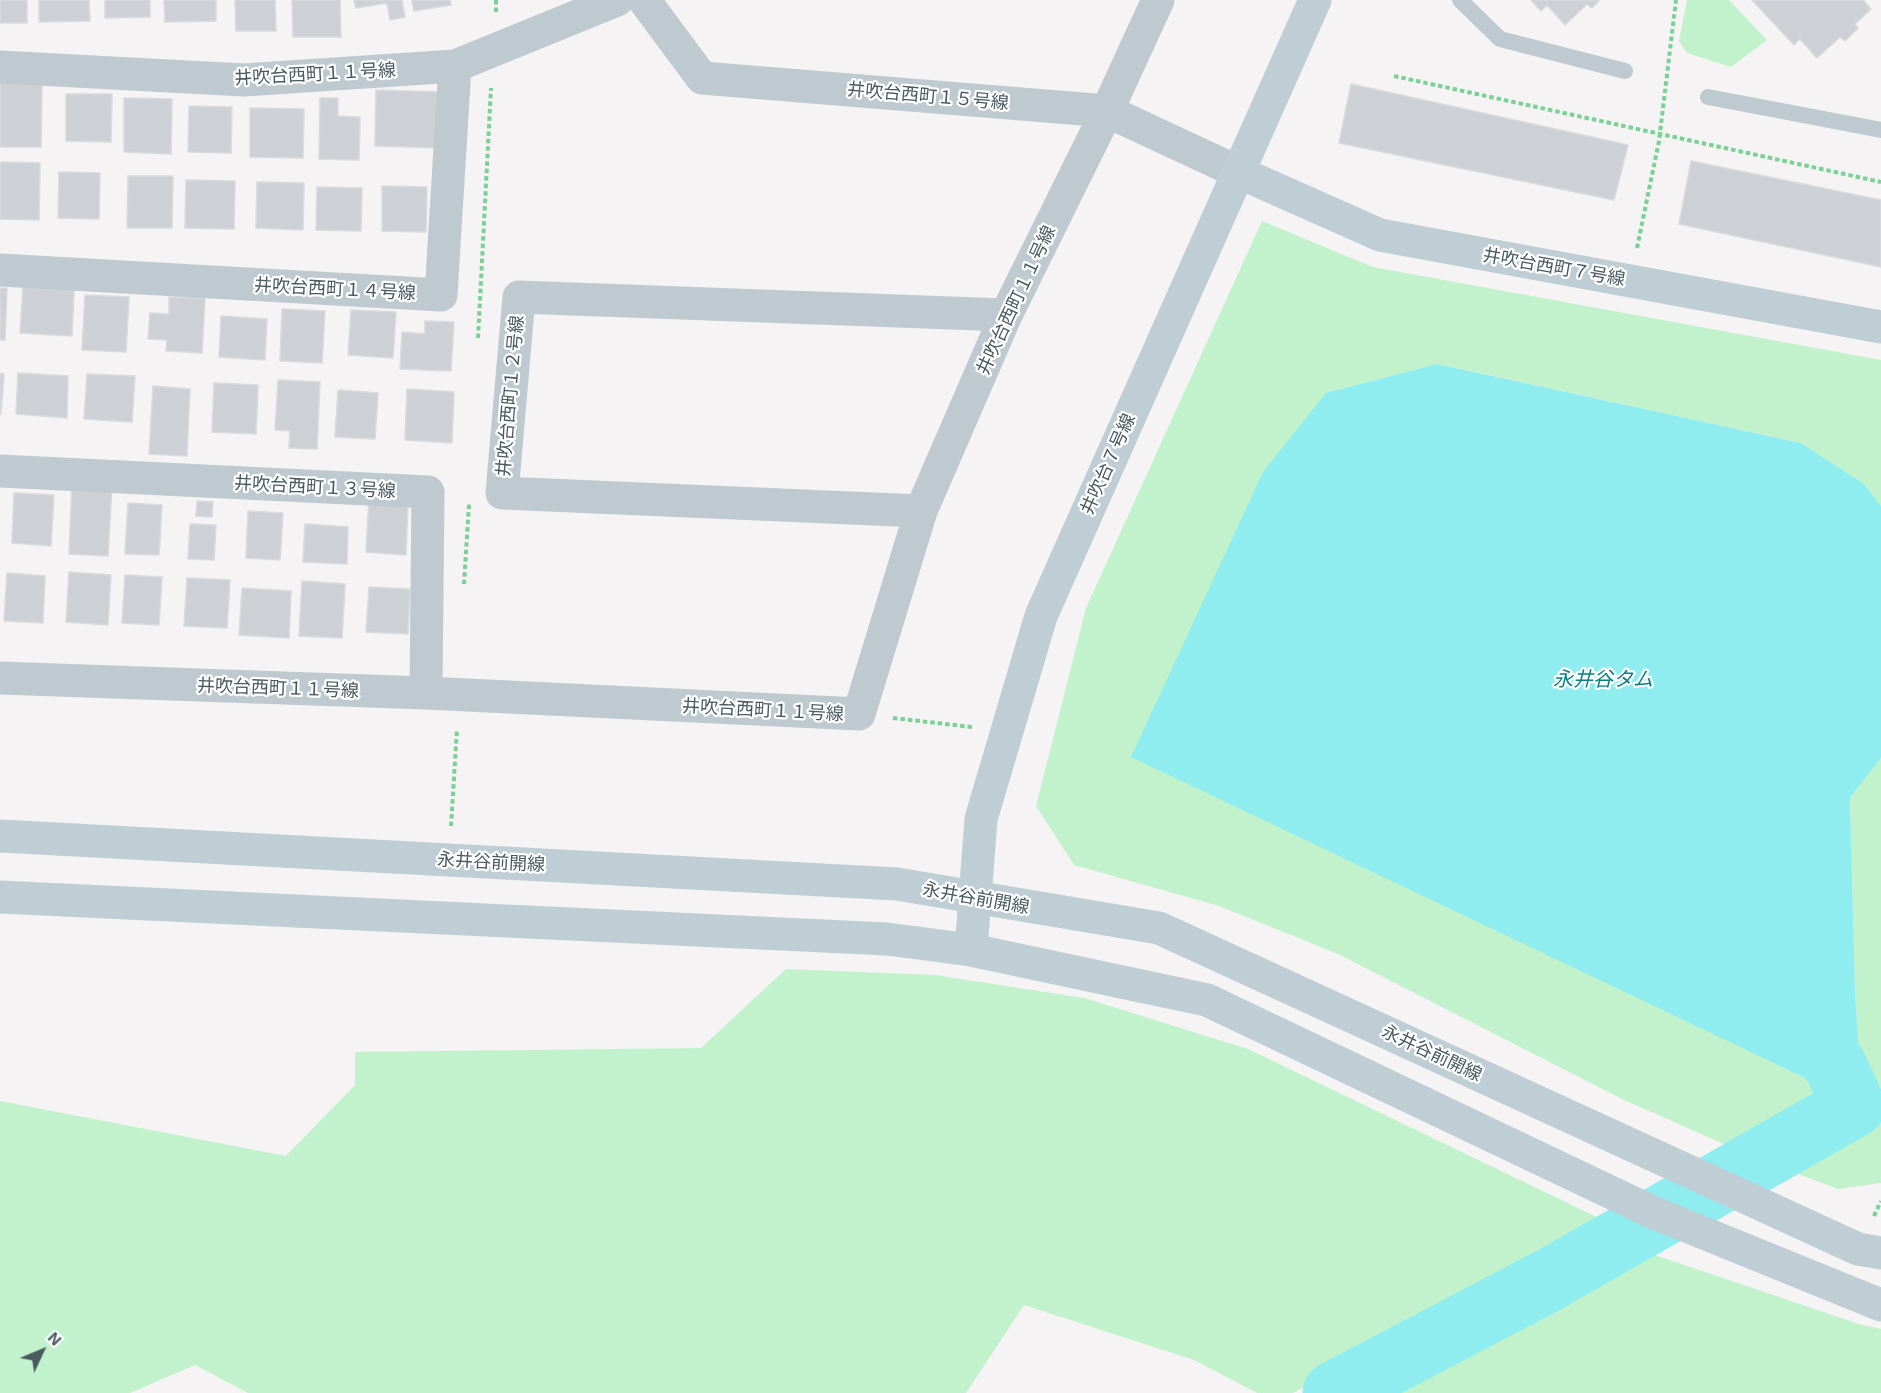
<!DOCTYPE html>
<html>
<head>
<meta charset="utf-8">
<style>
	body { margin:0 }
	#map { position:relative; width:1881px; height:1393px; overflow:hidden; background:#f5f3f3; font-family:"Exo 2",sans-serif }
	canvas { display:block }
	.north { position:absolute; left:12px; top:1321px; width:60px; height:60px; -webkit-text-stroke:4px #fff; paint-order:stroke; rotate:46deg; font-size:16px; font-weight:700; line-height:24px; text-align:center; color:#4a5a61 }
	.north::after { content:''; display:block; margin:auto; width:21px; height:27px; background:#4a5a61; clip-path:polygon(50% 0,100% 100%,50% 72%,0 100%) }
</style>
</head>
<body>
<div id="map">
<canvas width="1881" height="1393"></canvas>
<div class="north">N</div>
</div>
<script>
const ctx = document.querySelector('canvas').getContext('2d');
ctx.lineJoin = 'round';
function paint(path, color) { ctx.fillStyle = color; ctx.fill(path, 'evenodd'); }
function strokePath(path, color, width, dash) { ctx.strokeStyle = color; ctx.lineWidth = width; ctx.lineCap = dash ? 'butt' : 'round'; ctx.setLineDash(dash || []); ctx.stroke(path); }
function write(font, color, halo, rows, align = 'center') {
  ctx.font = font + ' "Exo 2","Noto Sans JP",sans-serif'; ctx.lineWidth = 4.5; ctx.setLineDash([]); ctx.textBaseline = 'middle'; ctx.strokeStyle = halo; ctx.fillStyle = color; for (const [text, x, y, turn = 0] of rows) {
    ctx.save(); ctx.translate(x, y); ctx.rotate((+turn || 0) * Math.PI / 180); ctx.textAlign = isNaN(turn) ? turn : align; if (halo) ctx.strokeText(text, 0, 0); ctx.fillText(text, 0, 0); ctx.restore();
  }
}
const green = new Path2D(`
	M 1687,0 L 1729,0 L 1767,40 L 1731,67 L 1687,53 L 1679,41 Z
	M 1262,221 L 1373,267 L 1881,360 L 1881,506 L 1864,484 L 1801,443 L 1438,364 L 1326,393 L 1816,1083 L 1835,1065 L 1859,1052 L 1855,993 L 1850,798 L 1881,758 L 1881,1183 L 1838,1189 L 1753,1157 L 1622,1099 L 1338,954 L 1219,906 L 1074,865 L 1036,806 L 1086,608 Z
	M 786,969 L 935,975 L 1084,998 L 1248,1049 L 1605,1221 L 1293,1393 L 1257,1393 L 1194,1360 L 1024,1305 L 966,1393 L 248,1393 L 195,1365 L 130,1393 L 0,1393 L 0,1101 L 286,1156 L 355,1085 L 355,1052 L 701,1048 Z
	M 1646,1252 L 1859,1324 L 1881,1329 L 1881,1393 L 1373,1393 Z`);
const water = new Path2D(`
	M 1437,364 L 1801,443 L 1864,484 L 1881,506 L 1881,758 L 1850,798 L 1855,993 L 1859,1052 L 1835,1065 L 1816,1083 L 1131,757 L 1263,472 L 1326,393 Z`);
const river = new Path2D(`
	M 1334,1393 L 1549,1280 L 1854,1106 L 1835,1065 L 1779,1000`);
const building = new Path2D(`
	M 0,0 L 27,0 L 27,23 L 0,23 Z
	M 39,0 L 89,0 L 90,21 L 39,22 Z
	M 105,0 L 150,0 L 150,17 L 105,18 Z
	M 164,0 L 216,0 L 216,21 L 165,22 Z
	M 235,0 L 275,0 L 276,31 L 236,31 Z
	M 292,0 L 340,0 L 341,37 L 293,37 Z
	M 354,0 L 402,0 L 405,17 L 390,20 L 387,3 L 356,8 Z
	M 412,0 L 450,0 L 451,5 L 414,11 Z
	M 1531,0 L 1600,0 L 1592,8 L 1587,4 L 1565,25 L 1547,5 L 1541,11 Z
	M 1752,0 L 1863,0 L 1871,9 L 1855,24 L 1858,28 L 1845,41 L 1840,37 L 1817,58 L 1800,39 L 1794,45 Z
	M 0,82 L 42,83 L 41,147 L 0,147 Z
	M 1351,84 L 1628,145 L 1614,200 L 1339,143 Z
	M 376,90 L 443,92 L 442,148 L 375,146 Z
	M 66,94 L 112,94 L 111,142 L 66,141 Z
	M 124,98 L 172,99 L 171,154 L 124,152 Z
	M 320,98 L 338,98 L 338,116 L 360,117 L 359,160 L 319,159 Z
	M 189,106 L 232,107 L 231,153 L 188,152 Z
	M 250,108 L 304,109 L 303,158 L 250,157 Z
	M 1691,161 L 1881,200 L 1881,267 L 1679,224 Z
	M 0,162 L 40,163 L 39,220 L 0,219 Z
	M 59,172 L 100,173 L 99,219 L 58,218 Z
	M 128,176 L 173,176 L 172,228 L 127,228 Z
	M 186,180 L 235,181 L 234,229 L 185,228 Z
	M 257,182 L 304,183 L 303,230 L 256,228 Z
	M 382,186 L 427,187 L 426,232 L 382,231 Z
	M 317,187 L 362,188 L 361,231 L 316,230 Z
	M 23,287 L 74,290 L 72,336 L 20,333 Z
	M 0,288 L 7,288 L 5,340 L 0,340 Z
	M 85,295 L 129,297 L 126,352 L 82,350 Z
	M 169,297 L 205,298 L 202,353 L 166,351 L 167,340 L 148,339 L 150,313 L 169,314 Z
	M 282,309 L 325,311 L 322,363 L 280,361 Z
	M 351,310 L 396,312 L 393,358 L 348,355 Z
	M 221,316 L 267,319 L 265,360 L 219,357 Z
	M 425,321 L 454,322 L 451,371 L 400,369 L 402,332 L 425,334 Z
	M 0,373 L 4,374 L 1,414 L 0,414 Z
	M 18,373 L 68,376 L 67,418 L 16,414 Z
	M 87,374 L 135,376 L 132,422 L 84,419 Z
	M 278,380 L 320,382 L 317,449 L 289,448 L 290,431 L 275,430 Z
	M 214,383 L 258,385 L 256,434 L 212,432 Z
	M 153,386 L 190,389 L 187,456 L 149,454 Z
	M 407,389 L 454,392 L 452,443 L 405,440 Z
	M 338,390 L 378,393 L 375,439 L 335,437 Z
	M 72,483 L 112,486 L 108,556 L 69,554 Z
	M 14,493 L 54,495 L 51,546 L 12,543 Z
	M 369,499 L 408,501 L 406,555 L 366,552 Z
	M 197,501 L 213,502 L 212,517 L 196,516 Z
	M 128,503 L 162,505 L 159,555 L 125,554 Z
	M 248,511 L 283,513 L 280,560 L 246,558 Z
	M 190,524 L 216,525 L 214,560 L 188,559 Z
	M 305,524 L 348,527 L 347,564 L 303,562 Z
	M 69,572 L 111,575 L 108,625 L 66,622 Z
	M 7,573 L 45,576 L 43,623 L 4,621 Z
	M 125,575 L 162,577 L 159,625 L 122,623 Z
	M 187,578 L 230,580 L 227,628 L 184,626 Z
	M 302,581 L 345,584 L 342,638 L 299,636 Z
	M 369,587 L 410,589 L 408,634 L 366,632 Z
	M 242,588 L 291,591 L 289,638 L 239,635 Z`);
const path = new Path2D(`
	M 496,12 L 496,0
	M 1394,76 L 1881,182
	M 1637,248 L 1659,141 L 1676,0
	M 478,338 L 491,88
	M 464,584 L 469,504
	M 893,718 L 972,727
	M 451,826 L 457,729
	M 1874,1216 L 1881,1201`);
const lane = new Path2D(`
	M 1460,0 L 1500,39 L 1625,71
	M 1708,97 L 1881,130`);
const street = new Path2D(`
	M 644,0 L 702,78 L 1107,111 L 1238,172
	M 0,67 L 244,80 L 455,66 L 617,0
	M 0,270 L 441,295 L 455,66
	M 0,471 L 428,492 L 426,693
	M 921,511 L 502,493 L 519,297 L 1006,315
	M 0,678 L 426,693 L 859,714 L 921,511 L 1006,315 L 1107,111 L 1158,0`);
const secondary = new Path2D(`
	M 1238,172 L 1380,235 L 1881,327
	M 0,836 L 897,884 L 1159,928 L 1858,1249 L 1881,1253
	M 0,897 L 887,939 L 971,950 L 1207,1000 L 1652,1212 L 1881,1305
	M 971,950 L 981,819 L 1041,616 L 1315,0`);
const streetNames = [
	["井吹台西町１１号線",315,74,-3],
	["井吹台西町１５号線",928,96,5],
	["井吹台西町７号線",1554,267,10],
	["井吹台西町１４号線",335,289,3],
	["井吹台西町１１号線",1016,300,-65],
	["井吹台西町１２号線",510,396,-85],
	["井吹台７号線",1108,464,-66],
	["井吹台西町１３号線",315,487,3],
	["井吹台西町１１号線",278,688,2],
	["井吹台西町１１号線",763,710,3],
	["永井谷前開線",491,862,3],
	["永井谷前開線",976,898,10],
	["永井谷前開線",1432,1053,25]
];
const waterNames = [
	["永井谷タム",1603,679]
];
paint(green, '#c2f2cc');
paint(water, '#8fecef');
strokePath(river, '#8fecef', 63);
paint(building, '#cdd1d5');
strokePath(building, '#d7dade', 1.5);
strokePath(path, '#79d196', 4, [4.5, 3]);
strokePath(lane, '#becacf', 16);
strokePath(street, '#becacf', 33);
strokePath(secondary, '#bfcdd4', 33);
write('18px', '#4a5a61', '#fff', streetNames);
write('italic 20px', '#0b8084', '#fff', waterNames);
</script>
</body>
</html>
